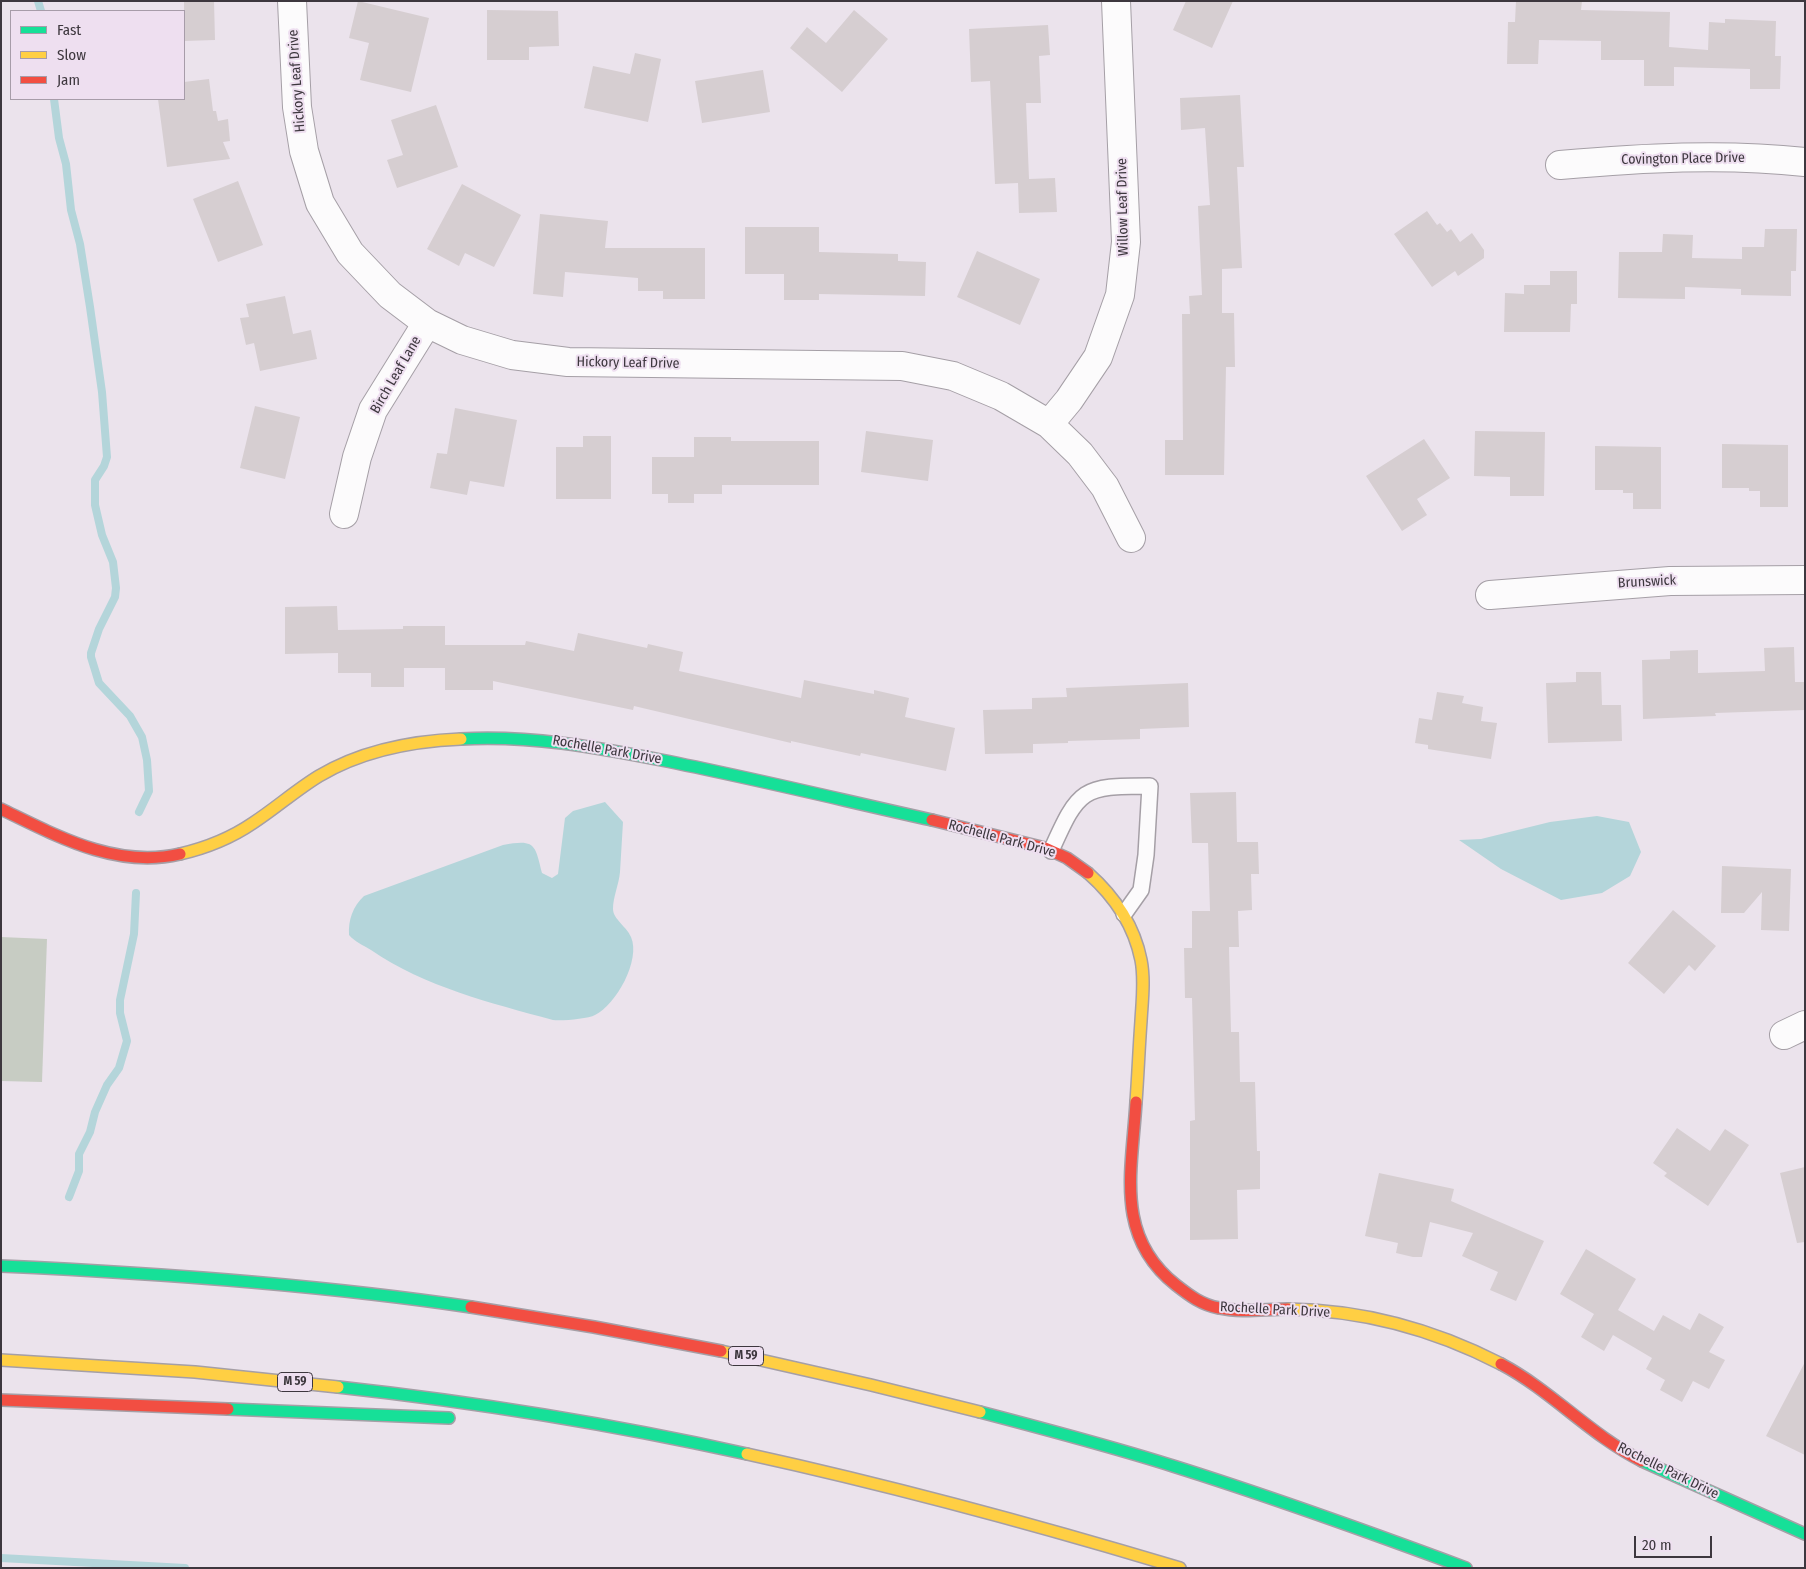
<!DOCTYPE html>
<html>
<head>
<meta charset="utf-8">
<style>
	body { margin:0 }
	#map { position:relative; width:1806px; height:1569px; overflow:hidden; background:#ebe3ec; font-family:"Fira Sans Condensed",sans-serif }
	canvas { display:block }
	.frame { position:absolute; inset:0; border:2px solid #3d373e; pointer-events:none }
	.legend { position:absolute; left:10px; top:10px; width:175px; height:90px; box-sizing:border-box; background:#eedff0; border:1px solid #a79ca9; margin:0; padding:6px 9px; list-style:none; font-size:15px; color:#3d373e }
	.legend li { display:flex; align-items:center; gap:10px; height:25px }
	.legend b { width:25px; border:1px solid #a79ca9 }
	.scale { position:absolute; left:1634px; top:1536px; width:78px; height:22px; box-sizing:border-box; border:2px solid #3d373e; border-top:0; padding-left:6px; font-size:15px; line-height:18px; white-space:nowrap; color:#3d373e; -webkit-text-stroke:4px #eedff0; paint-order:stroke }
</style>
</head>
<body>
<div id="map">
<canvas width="1806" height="1569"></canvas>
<div class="frame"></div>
<ul class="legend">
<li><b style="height:6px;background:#16e098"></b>Fast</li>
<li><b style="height:6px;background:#ffcf43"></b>Slow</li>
<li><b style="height:6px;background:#f24e42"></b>Jam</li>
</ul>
<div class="scale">20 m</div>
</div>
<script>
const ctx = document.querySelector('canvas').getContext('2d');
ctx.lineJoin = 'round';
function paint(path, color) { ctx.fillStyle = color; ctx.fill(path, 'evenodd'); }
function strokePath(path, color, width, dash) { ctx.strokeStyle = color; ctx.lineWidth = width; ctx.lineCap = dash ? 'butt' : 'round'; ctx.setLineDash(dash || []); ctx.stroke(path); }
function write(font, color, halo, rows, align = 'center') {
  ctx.font = font + ' "Fira Sans Condensed",sans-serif'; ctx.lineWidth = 4; ctx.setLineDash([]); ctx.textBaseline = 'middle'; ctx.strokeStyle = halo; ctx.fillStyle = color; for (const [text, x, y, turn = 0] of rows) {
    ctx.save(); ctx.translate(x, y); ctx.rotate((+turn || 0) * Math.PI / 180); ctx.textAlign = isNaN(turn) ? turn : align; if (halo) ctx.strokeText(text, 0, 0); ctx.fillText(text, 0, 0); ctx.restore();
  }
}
const green = new Path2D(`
	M 1,937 L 47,939 L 42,1082 L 1,1081 Z`);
const water = new Path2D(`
	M 605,802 L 623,822 C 622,839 621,855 620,872 C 619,884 613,897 613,909 C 613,919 627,927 631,937 C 641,960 616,1005 595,1015 C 588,1019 562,1021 553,1020 C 491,1003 425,987 371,950 C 363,945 355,942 349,935 C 348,920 353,906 364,896 L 503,845 C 535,839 535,844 542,873 L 552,878 L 558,874 L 565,818 L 573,811 Z
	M 1597,816 L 1629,822 L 1641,852 L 1630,876 L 1602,893 L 1561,900 L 1501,869 L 1459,840 L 1481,839 L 1550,822 Z`);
const stream = new Path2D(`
	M 38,1 L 41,11
	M 54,99 L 59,138 L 66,164 L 71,210 L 80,244 L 90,307 L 102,392 L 107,457 L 104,466 L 95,480 L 95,505 L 102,535 L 113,562 L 116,588 L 115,597 L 99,629 L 91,653 L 91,657 L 99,683 L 130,716 L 142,737 L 147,760 L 149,791 L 139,812
	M 69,1197 L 79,1171 L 79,1154 L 90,1132 L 95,1112 L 107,1085 L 119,1068 L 127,1041 L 120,1013 L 120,1000 L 134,934 L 136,893
	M 1,1558 L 185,1568`);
const building = new Path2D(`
	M 184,1 L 214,1 L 215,40 L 184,41 Z
	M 358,1 L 429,18 L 411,92 L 360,80 L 369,43 L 349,38 Z
	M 1186,1 L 1233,1 L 1212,48 L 1173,30 Z
	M 1516,1 L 1582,1 L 1581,10 L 1670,12 L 1669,47 L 1708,50 L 1709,22 L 1725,23 L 1725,19 L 1776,21 L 1775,56 L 1781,56 L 1780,89 L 1750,89 L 1750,69 L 1674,67 L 1674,86 L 1644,86 L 1644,60 L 1601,60 L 1601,41 L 1539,40 L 1538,64 L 1507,64 L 1508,22 L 1515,22 Z
	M 487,10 L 558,11 L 559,46 L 529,47 L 529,60 L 487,60 Z
	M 854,10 L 888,39 L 842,92 L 790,48 L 807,27 L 826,43 Z
	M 1048,25 L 1050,55 L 1039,56 L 1041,103 L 1026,103 L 1029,179 L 1055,178 L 1057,212 L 1019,213 L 1018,183 L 995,184 L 990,81 L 971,82 L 969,29 Z
	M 635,53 L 661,59 L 648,122 L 584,108 L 593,66 L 630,74 Z
	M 763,70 L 770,112 L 702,123 L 695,81 Z
	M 209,79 L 213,111 L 216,111 L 218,121 L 228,119 L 230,141 L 223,142 L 230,159 L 167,167 L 158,99 L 184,99 L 184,82 Z
	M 1240,95 L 1244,167 L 1237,167 L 1242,268 L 1222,269 L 1222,313 L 1234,313 L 1235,367 L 1226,367 L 1224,475 L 1165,475 L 1165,440 L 1183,440 L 1182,314 L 1190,314 L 1189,296 L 1202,295 L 1198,206 L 1210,205 L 1205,128 L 1181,130 L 1180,98 Z
	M 436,105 L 458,167 L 397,188 L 387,160 L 403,155 L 391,120 Z
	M 238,181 L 263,245 L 218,262 L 193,199 Z
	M 462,184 L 521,215 L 494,267 L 465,253 L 459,266 L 427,249 Z
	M 1427,211 L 1437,225 L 1440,223 L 1447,232 L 1451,229 L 1460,242 L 1472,233 L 1484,250 L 1484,258 L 1458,276 L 1455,271 L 1432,287 L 1394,234 Z
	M 540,214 L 608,221 L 605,248 L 705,248 L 705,299 L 663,299 L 663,291 L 638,291 L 638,278 L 565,272 L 563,297 L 533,294 Z
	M 745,227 L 819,227 L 819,252 L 898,254 L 898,261 L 926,262 L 925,296 L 819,294 L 819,300 L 784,300 L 784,274 L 745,274 Z
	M 1765,229 L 1797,229 L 1796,271 L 1791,271 L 1791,296 L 1741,295 L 1741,289 L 1685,287 L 1685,299 L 1618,298 L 1619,252 L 1662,252 L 1663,234 L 1693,235 L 1692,258 L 1742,259 L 1742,247 L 1764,247 Z
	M 977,251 L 1040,279 L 1020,325 L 957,297 Z
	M 1550,271 L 1577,271 L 1577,304 L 1571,304 L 1570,332 L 1504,332 L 1505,293 L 1524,294 L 1524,285 L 1550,285 Z
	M 285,296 L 293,334 L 311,330 L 317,359 L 260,371 L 254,343 L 246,345 L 240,318 L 249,317 L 246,304 Z
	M 255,406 L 300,417 L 285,479 L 240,468 Z
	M 455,408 L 517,420 L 504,487 L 470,481 L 467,495 L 430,488 L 437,453 L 447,454 Z
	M 866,431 L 933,440 L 928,481 L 861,472 Z
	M 1475,431 L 1545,432 L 1544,496 L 1510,496 L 1510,477 L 1474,476 Z
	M 583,436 L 611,436 L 611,499 L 556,499 L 556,447 L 583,447 Z
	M 694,437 L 731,437 L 731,441 L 819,441 L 819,485 L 722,485 L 722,494 L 694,494 L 694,503 L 668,503 L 668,494 L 652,494 L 652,457 L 694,457 Z
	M 1424,439 L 1450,478 L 1417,499 L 1427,515 L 1402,531 L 1366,476 Z
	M 1722,444 L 1788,445 L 1788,507 L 1760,507 L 1760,491 L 1749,491 L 1749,488 L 1722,488 Z
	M 1595,446 L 1661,447 L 1661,509 L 1633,509 L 1633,493 L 1623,493 L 1623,490 L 1595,490 Z
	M 337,606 L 338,630 L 403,629 L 403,626 L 445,626 L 445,645 L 525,645 L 526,641 L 574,651 L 578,633 L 647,648 L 648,644 L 683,652 L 679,671 L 801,698 L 804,680 L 874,694 L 874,690 L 909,698 L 905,717 L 955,728 L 946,771 L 861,753 L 860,756 L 791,741 L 791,743 L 634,706 L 633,710 L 493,681 L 493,690 L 445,690 L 445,668 L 404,668 L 404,687 L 371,687 L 371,673 L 338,673 L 338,653 L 285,654 L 285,607 Z
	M 1794,647 L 1795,682 L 1805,682 L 1805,710 L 1715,713 L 1716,716 L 1643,719 L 1642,660 L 1670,659 L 1670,651 L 1698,650 L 1698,673 L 1765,671 L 1764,648 Z
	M 1576,672 L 1601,672 L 1602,705 L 1621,705 L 1622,741 L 1548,743 L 1546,683 L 1576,682 Z
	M 1188,683 L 1189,727 L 1140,729 L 1140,739 L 1068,741 L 1068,743 L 1033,744 L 1033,753 L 985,754 L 983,710 L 1032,709 L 1032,698 L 1067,697 L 1066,688 Z
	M 1437,692 L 1464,696 L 1462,703 L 1483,707 L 1481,721 L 1497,723 L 1491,759 L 1428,749 L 1428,745 L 1415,743 L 1419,718 L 1432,720 Z
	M 1236,792 L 1237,842 L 1258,842 L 1259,874 L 1251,874 L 1252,910 L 1238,911 L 1239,947 L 1229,947 L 1231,1032 L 1239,1032 L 1240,1082 L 1255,1082 L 1257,1151 L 1260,1151 L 1260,1189 L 1237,1190 L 1238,1239 L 1190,1240 L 1190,1121 L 1195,1120 L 1192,998 L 1185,998 L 1184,948 L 1192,948 L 1192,911 L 1210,911 L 1208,843 L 1192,843 L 1190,793 Z
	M 1722,866 L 1791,869 L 1789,931 L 1761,930 L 1762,892 L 1744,913 L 1721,913 Z
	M 1673,910 L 1716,946 L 1695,971 L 1689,965 L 1664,994 L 1628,963 Z
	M 1677,1128 L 1710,1151 L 1725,1129 L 1749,1145 L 1708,1206 L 1664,1176 L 1667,1173 L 1653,1163 Z
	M 1805,1167 L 1805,1242 L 1797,1243 L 1780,1173 Z
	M 1379,1173 L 1454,1189 L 1451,1201 L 1544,1241 L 1516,1301 L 1490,1290 L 1498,1272 L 1462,1256 L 1473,1233 L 1430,1222 L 1422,1257 L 1413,1257 L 1396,1253 L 1398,1243 L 1365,1236 Z
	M 1586,1249 L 1636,1279 L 1618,1310 L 1654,1331 L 1663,1315 L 1690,1330 L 1699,1313 L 1724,1327 L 1709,1352 L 1725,1360 L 1709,1389 L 1693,1381 L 1682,1402 L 1660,1390 L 1665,1380 L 1646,1369 L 1652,1358 L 1613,1335 L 1604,1351 L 1581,1337 L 1594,1314 L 1560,1294 Z
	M 1805,1362 L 1805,1455 L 1766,1436 Z`);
const lane = new Path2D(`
	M 1051,851 C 1079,788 1082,786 1150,786 L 1146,855 L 1141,890 L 1124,914`);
const street = new Path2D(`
	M 292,1 L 297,107 L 304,151 L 320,203 L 350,253 L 390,295 L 427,323 L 462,340 L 512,355 L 568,362 L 902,366 L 953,376 L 1001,396 L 1049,424 L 1080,454 L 1105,487 L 1131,538
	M 1560,165 C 1642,158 1723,153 1805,162
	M 1049,424 L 1069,400 L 1098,357 L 1120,295 L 1126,242 L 1116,1
	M 344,514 L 357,457 L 373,410 L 427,323
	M 1490,595 L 1670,581 L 1805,580
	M 1784,1035 L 1805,1025`);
const fast = new Path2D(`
	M 461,739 C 529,735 595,747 661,760 C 752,778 842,800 932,820
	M 1,1266 C 158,1273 315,1284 471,1307
	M 338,1387 C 475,1402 612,1424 747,1454
	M 228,1409 L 449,1418
	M 980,1412 C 1045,1429 1110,1446 1173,1466 C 1272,1497 1369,1532 1466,1568
	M 1642,1461 L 1805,1534`);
const slow = new Path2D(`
	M 180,854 C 206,848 231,838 253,823 C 276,808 296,790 319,776 C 361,751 412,741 461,739
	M 1088,873 C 1114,896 1134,925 1141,960 C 1145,980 1142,1002 1141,1021 C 1139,1048 1138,1075 1136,1102
	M 1288,1309 C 1362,1310 1435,1330 1501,1364
	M 721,1351 L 871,1385 L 980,1412
	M 1,1360 L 195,1372 L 338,1387
	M 747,1454 C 893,1486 1037,1525 1180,1568`);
const jam = new Path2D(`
	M 1,809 C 57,836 116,869 180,854
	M 932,820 L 1045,848 L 1067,858 L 1088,873
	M 1136,1102 C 1132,1171 1114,1236 1176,1285 C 1190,1296 1202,1305 1219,1308 C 1242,1313 1265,1309 1288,1309
	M 471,1307 L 594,1327 L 721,1351
	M 1501,1364 C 1552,1391 1590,1435 1642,1461
	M 1,1400 L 228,1409`);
const shields = [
	[746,1356,35],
	[295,1382,35]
];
const shieldNames = [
	["M 59",746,1356],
	["M 59",295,1382]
];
const streetNames = [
	["Hickory Leaf Drive",297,81,-94],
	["Covington Place Drive",1683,159,-1],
	["Willow Leaf Drive",1123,207,-91],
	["Hickory Leaf Drive",628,363,1],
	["Birch Leaf Lane",396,375,-60],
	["Brunswick",1647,582,-3],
	["Rochelle Park Drive",607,750,10],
	["Rochelle Park Drive",1002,839,15],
	["Rochelle Park Drive",1275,1310,3],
	["Rochelle Park Drive",1668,1471,26]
];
paint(green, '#c7ccc3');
paint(water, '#b4d5da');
strokePath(stream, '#b4d5da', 8);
paint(building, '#d6ced1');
strokePath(lane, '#a59fa6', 18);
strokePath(street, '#a59fa6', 30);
strokePath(fast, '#a59fa6', 14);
strokePath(slow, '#a59fa6', 14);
strokePath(jam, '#a59fa6', 14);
strokePath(lane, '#fcfbfc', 15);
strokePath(street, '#fcfbfc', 28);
strokePath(fast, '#16e098', 11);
strokePath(slow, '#ffcf43', 11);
strokePath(jam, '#f24e42', 11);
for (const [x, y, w] of shields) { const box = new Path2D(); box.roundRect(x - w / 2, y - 9.5, w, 19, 4); ctx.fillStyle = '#eedff0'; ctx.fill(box); strokePath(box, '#3d373e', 1); }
write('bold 12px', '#3d373e', null, shieldNames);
write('14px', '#3d373e', '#eedff0', streetNames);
</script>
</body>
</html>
